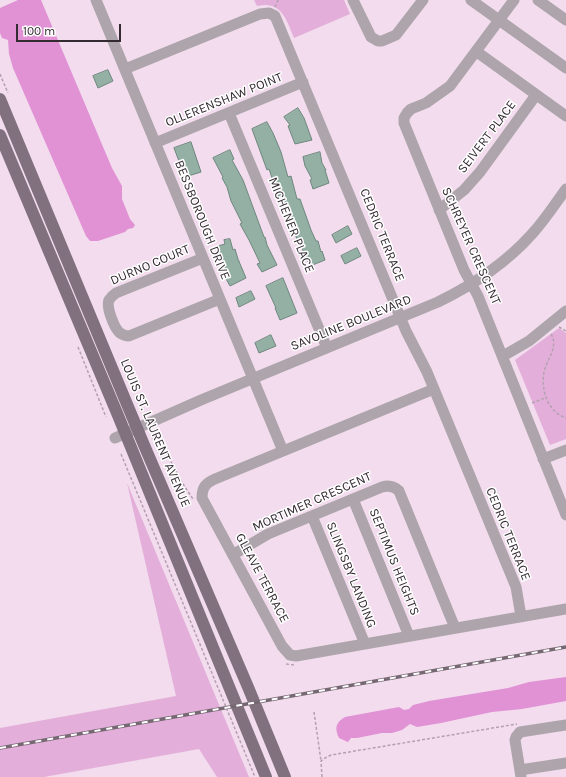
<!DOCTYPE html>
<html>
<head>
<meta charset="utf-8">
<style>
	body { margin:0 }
	#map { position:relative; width:566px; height:777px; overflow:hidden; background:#f2dced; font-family:Karla,sans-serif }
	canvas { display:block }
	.scale { position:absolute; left:16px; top:24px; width:105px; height:18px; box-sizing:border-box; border:2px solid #342b32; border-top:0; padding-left:5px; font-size:12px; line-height:14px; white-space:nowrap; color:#342b32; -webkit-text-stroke:3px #fff; paint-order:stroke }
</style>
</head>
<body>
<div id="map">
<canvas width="566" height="777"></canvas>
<div class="scale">100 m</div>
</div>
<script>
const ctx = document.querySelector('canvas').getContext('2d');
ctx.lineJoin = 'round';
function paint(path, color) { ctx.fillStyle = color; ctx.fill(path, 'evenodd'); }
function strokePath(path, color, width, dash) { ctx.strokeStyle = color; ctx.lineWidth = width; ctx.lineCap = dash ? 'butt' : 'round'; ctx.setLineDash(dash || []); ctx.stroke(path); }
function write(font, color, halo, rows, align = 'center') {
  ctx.font = font + ' Karla,sans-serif'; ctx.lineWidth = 3; ctx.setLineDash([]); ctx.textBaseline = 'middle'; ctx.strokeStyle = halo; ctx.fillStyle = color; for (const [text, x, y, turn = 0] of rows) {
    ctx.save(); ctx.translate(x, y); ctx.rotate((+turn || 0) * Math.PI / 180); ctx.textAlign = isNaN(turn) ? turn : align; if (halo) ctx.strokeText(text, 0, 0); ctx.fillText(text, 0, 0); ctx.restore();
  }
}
const green = new Path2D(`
	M 254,0 L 344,0 L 350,14 L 294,38 C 287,20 281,0 257,6 Z
	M 559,328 L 566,333 L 566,439 L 550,445 L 515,360 Z
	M 127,483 L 249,777 L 217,777 L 199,749 L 44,777 L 0,777 L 0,728 L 176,696 Z`);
const water = new Path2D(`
	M 18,0 L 41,0 L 112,168 L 122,186 L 122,199 L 130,219 L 135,225 L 133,228 L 128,229 L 125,232 L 98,241 L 90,241 L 86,236 L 13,68 L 9,54 L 8,40 L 2,38 L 0,33 L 0,8 Z
	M 566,677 L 566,701 L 522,709 L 492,712 L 441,723 L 417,727 L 410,724 L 402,730 L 392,733 L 382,733 L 357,738 L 351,738 L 348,742 L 339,738 C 334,728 336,722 345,717 L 399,707 L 404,710 L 409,709 L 413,705 L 429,701 L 508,688 L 529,682 Z`);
const building = new Path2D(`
	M 108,70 L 113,81 L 98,88 L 93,76 Z
	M 298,108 L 304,118 L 312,140 L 295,144 L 288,126 L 290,125 L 284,117 Z
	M 267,122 L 273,133 L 281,152 L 288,177 L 291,176 L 297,199 L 300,199 L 311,230 L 316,241 L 318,241 L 321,252 L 322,251 L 325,260 L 310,266 L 300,244 L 299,244 L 286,211 L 285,211 L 282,200 L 280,201 L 269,169 L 267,170 L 252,129 Z
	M 191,142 L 201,172 L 185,177 L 174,148 Z
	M 230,150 L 234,159 L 232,160 L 243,180 L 264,237 L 265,237 L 267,245 L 277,265 L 262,272 L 257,264 L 260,263 L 249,240 L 240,224 L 242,223 L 231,201 L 227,187 L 222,178 L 223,177 L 213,158 Z
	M 320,152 L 322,163 L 326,170 L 325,170 L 329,183 L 313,189 L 310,180 L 312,179 L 305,166 L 303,157 Z
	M 348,226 L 352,234 L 336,243 L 332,235 Z
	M 230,239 L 233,250 L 235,249 L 238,259 L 246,278 L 230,286 L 225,277 L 227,277 L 221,263 L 218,246 L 225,244 L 224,240 Z
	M 357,248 L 361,256 L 345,264 L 341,256 Z
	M 283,278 L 297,313 L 280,320 L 275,308 L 276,308 L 266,286 Z
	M 251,291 L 255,299 L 239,307 L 236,298 Z
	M 271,335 L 276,346 L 259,353 L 255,343 Z`);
const path = new Path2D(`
	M 275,7 L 278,0
	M 0,74 L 8,93
	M 559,327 L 566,331
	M 551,334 C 559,347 547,359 544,372 C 541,390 547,411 566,418
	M 78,347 L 106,417
	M 532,403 L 545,398
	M 152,439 L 157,436 L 183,484 L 193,499
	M 121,454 L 255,777
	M 286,664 L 294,665
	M 314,712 L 321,761
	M 322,777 L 321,761 L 325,758 L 331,755 L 517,724`);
const minor = new Path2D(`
	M 96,0 L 283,451
	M 353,0 L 371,37 L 378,41 L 382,41 L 396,35 L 423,0
	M 471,0 L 566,68
	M 514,0 L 450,86 L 426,103 L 411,109 L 407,113 L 404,118 L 404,123 L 464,270 L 478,296 L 566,515
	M 538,0 L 566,20
	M 477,52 L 566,116
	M 125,69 L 260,14 L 269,13 L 275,16 L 406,331 L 427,372 L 516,587 L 521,616
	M 229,113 L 327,348
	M 155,143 L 303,82
	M 439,210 L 464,190 L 480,172 L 536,95
	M 203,258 L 116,293 C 113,295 111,297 109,300 C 106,307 114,328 120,333 C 123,335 125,336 129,336 L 220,299
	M 503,356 L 529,341 L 566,311
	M 434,389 L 215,479 C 206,483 202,487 202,498 L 282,646 L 290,655 L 296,656 L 566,609
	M 115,438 L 201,400 L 438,302 C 473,285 506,263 532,234 C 545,220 555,204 566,189
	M 543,459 L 566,450
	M 353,499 L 409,636
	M 312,516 L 365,644
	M 234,554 L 268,534 L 382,487 C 389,485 394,486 399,491 L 455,628
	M 520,770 L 566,763
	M 521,777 L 515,740 L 516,737 L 520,732 L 566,725`);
const major = new Path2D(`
	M 0,99 L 144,445 L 248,687 L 285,777
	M 0,135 L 117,413 L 266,777`);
const rail = new Path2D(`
	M 0,748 L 566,647`);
const streetNames = [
	["OLLERENSHAW POINT",224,100,-22],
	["SEIVERT PLACE",487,137,-53],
	["BESSBOROUGH DRIVE",202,220,68],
	["MICHENER PLACE",291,225,68],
	["CEDRIC TERRACE",382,235,68],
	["SCHREYER CRESCENT",471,246,66],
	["DURNO COURT",150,265,-23],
	["SAVOLINE BOULEVARD",351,323,-22],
	["LOUIS ST. LAURENT AVENUE",155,433,67],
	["MORTIMER CRESCENT",312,502,-24],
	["CEDRIC TERRACE",508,534,68],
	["SEPTIMUS HEIGHTS",394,562,68],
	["SLINGSBY LANDING",351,575,68],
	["GLEAVE TERRACE",262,578,62]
];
paint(green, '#e3afda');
paint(water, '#e192d5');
paint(building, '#94b0a5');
strokePath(building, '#6d877d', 1);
strokePath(path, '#b3a1af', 1.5, [3, 2]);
strokePath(minor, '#aea5ac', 11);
strokePath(major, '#81717e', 12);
strokePath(rail, '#766873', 3.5);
strokePath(rail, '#fff', 2, [6]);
write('13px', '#342b32', '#fff', streetNames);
</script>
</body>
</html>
